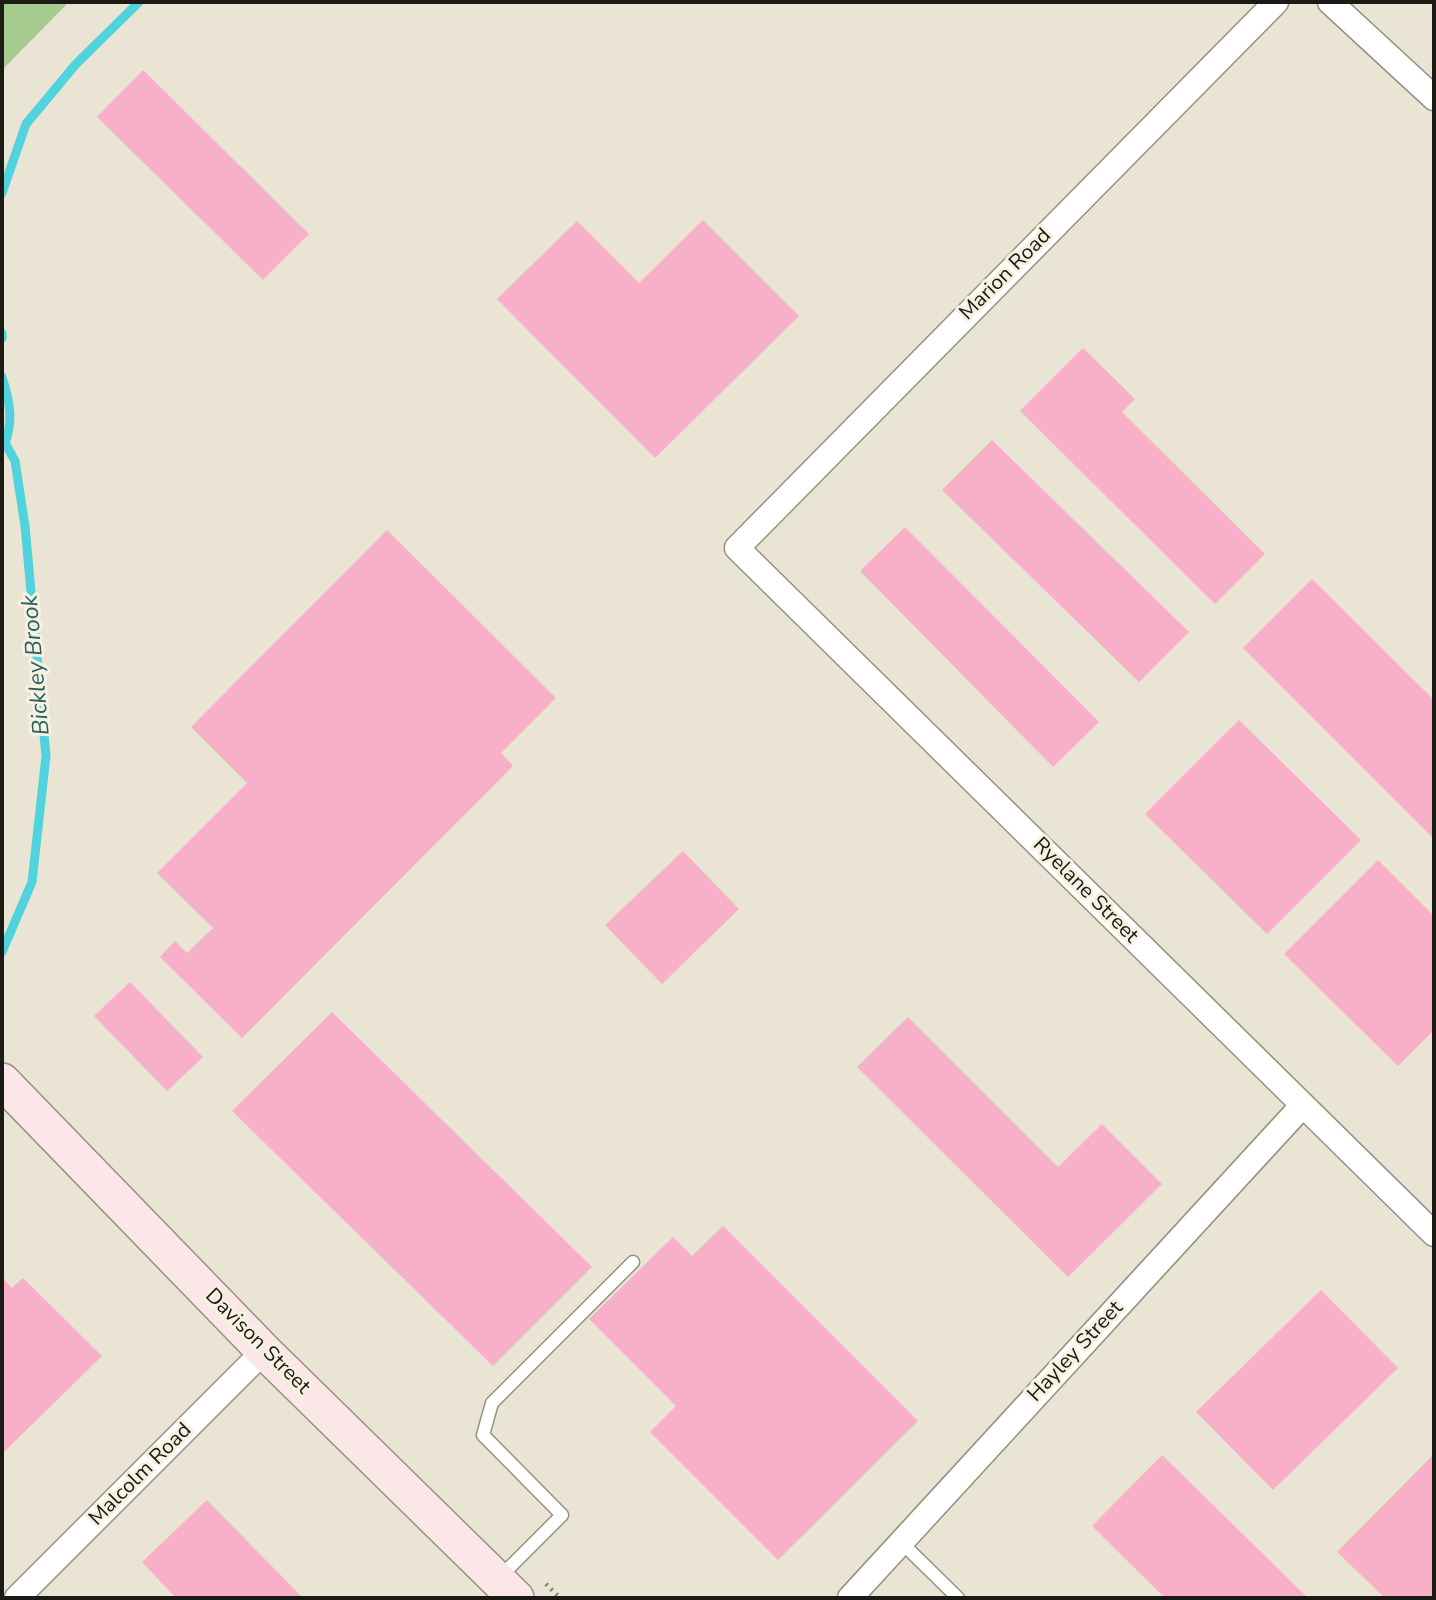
<!DOCTYPE html>
<html>
<head>
<meta charset="utf-8">
<style>
	body { margin:0 }
	#map { position:relative; width:1436px; height:1600px; overflow:hidden; background:#e9e4d3; font-family:"Nunito Sans",sans-serif }
	canvas { display:block }
	.frame { position:absolute; inset:0; border:4px solid #1c1a15; pointer-events:none }
</style>
</head>
<body>
<div id="map">
<canvas width="1436" height="1600"></canvas>
<div class="frame"></div>
</div>
<script>
const ctx = document.querySelector('canvas').getContext('2d');
ctx.lineJoin = 'round';
function paint(path, color) { ctx.fillStyle = color; ctx.fill(path, 'evenodd'); }
function strokePath(path, color, width, dash) { ctx.strokeStyle = color; ctx.lineWidth = width; ctx.lineCap = dash ? 'butt' : 'round'; ctx.setLineDash(dash || []); ctx.stroke(path); }
function write(font, color, halo, rows, align = 'center') {
  ctx.font = font + ' "Nunito Sans",sans-serif'; ctx.lineWidth = 6; ctx.setLineDash([]); ctx.textBaseline = 'middle'; ctx.strokeStyle = halo; ctx.fillStyle = color; for (const [text, x, y, turn = 0] of rows) {
    ctx.save(); ctx.translate(x, y); ctx.rotate((+turn || 0) * Math.PI / 180); ctx.textAlign = isNaN(turn) ? turn : align; if (halo) ctx.strokeText(text, 0, 0); ctx.fillText(text, 0, 0); ctx.restore();
  }
}
const green = new Path2D(`
	M 2,2 L 69,2 L 2,70 Z`);
const stream = new Path2D(`
	M 2,193 L 26,124 L 76,64 L 139,2
	M 2,333 L 2,338
	M 2,377 C 9,399 14,420 5,443 L 15,461 L 25,526 L 46,756 L 32,882 L 2,952`);
const building = new Path2D(`
	M 143,70 L 309,234 L 263,280 L 97,117 Z
	M 703,220 L 799,316 L 655,458 L 497,299 L 577,221 L 639,283 Z
	M 1083,348 L 1135,399 L 1122,412 L 1265,554 L 1215,604 L 1020,411 Z
	M 992,440 L 1189,632 L 1139,682 L 942,490 Z
	M 905,527 L 1099,722 L 1053,767 L 860,571 Z
	M 387,530 L 556,698 L 501,753 L 513,766 L 242,1038 L 160,957 L 175,941 L 187,953 L 213,928 L 157,873 L 247,783 L 191,727 Z
	M 1312,579 L 1434,700 L 1434,839 L 1243,648 Z
	M 1239,720 L 1361,840 L 1267,934 L 1145,814 Z
	M 683,851 L 739,909 L 662,984 L 605,925 Z
	M 1378,860 L 1434,916 L 1434,1030 L 1398,1066 L 1284,954 Z
	M 130,982 L 203,1057 L 167,1091 L 94,1016 Z
	M 332,1012 L 592,1267 L 493,1366 L 232,1111 Z
	M 908,1017 L 1058,1167 L 1102,1124 L 1162,1184 L 1068,1277 L 857,1067 Z
	M 723,1226 L 918,1421 L 778,1560 L 650,1432 L 676,1406 L 589,1319 L 673,1237 L 692,1256 Z
	M 2,1277 L 12,1288 L 23,1278 L 102,1356 L 3,1453 Z
	M 1321,1290 L 1398,1368 L 1273,1490 L 1196,1412 Z
	M 1434,1454 L 1434,1598 L 1385,1598 L 1337,1552 Z
	M 1162,1455 L 1308,1598 L 1165,1598 L 1092,1526 Z
	M 207,1500 L 303,1598 L 176,1598 L 142,1562 Z`);
const path = new Path2D(`
	M 546,1584 L 560,1598`);
const lane = new Path2D(`
	M 901,1542 L 958,1598
	M 498,1579 L 562,1515 L 483,1435 L 492,1403 L 633,1262`);
const street = new Path2D(`
	M 1276,2 L 737,548 L 1434,1234
	M 1330,2 L 1434,98
	M 17,1598 L 264,1351
	M 850,1598 L 1303,1105`);
const secondary = new Path2D(`
	M 2,1081 L 264,1351 L 516,1598`);
const streetNames = [
	["Marion Road",1006,275,-45],
	["Ryelane Street",1085,891,45],
	["Davison Street",257,1342,45],
	["Hayley Street",1076,1352,-47],
	["Malcolm Road",141,1475,-45]
];
const waterNames = [
	["Bickley Brook",37,665,-95]
];
paint(green, '#a7cb8f');
strokePath(stream, '#51d3dd', 9);
paint(building, '#f8b0c8');
strokePath(lane, '#969181', 15);
strokePath(street, '#969181', 27);
strokePath(secondary, '#969181', 38);
strokePath(path, '#868277', 4.5, [2, 5]);
strokePath(lane, '#fff', 12);
strokePath(street, '#fff', 24);
strokePath(secondary, '#fbe6e8', 35);
write('21px', '#1c1a15', '#f6f1e0', streetNames);
write('italic 23px', '#2a6064', '#f6f1e0', waterNames);
</script>
</body>
</html>
